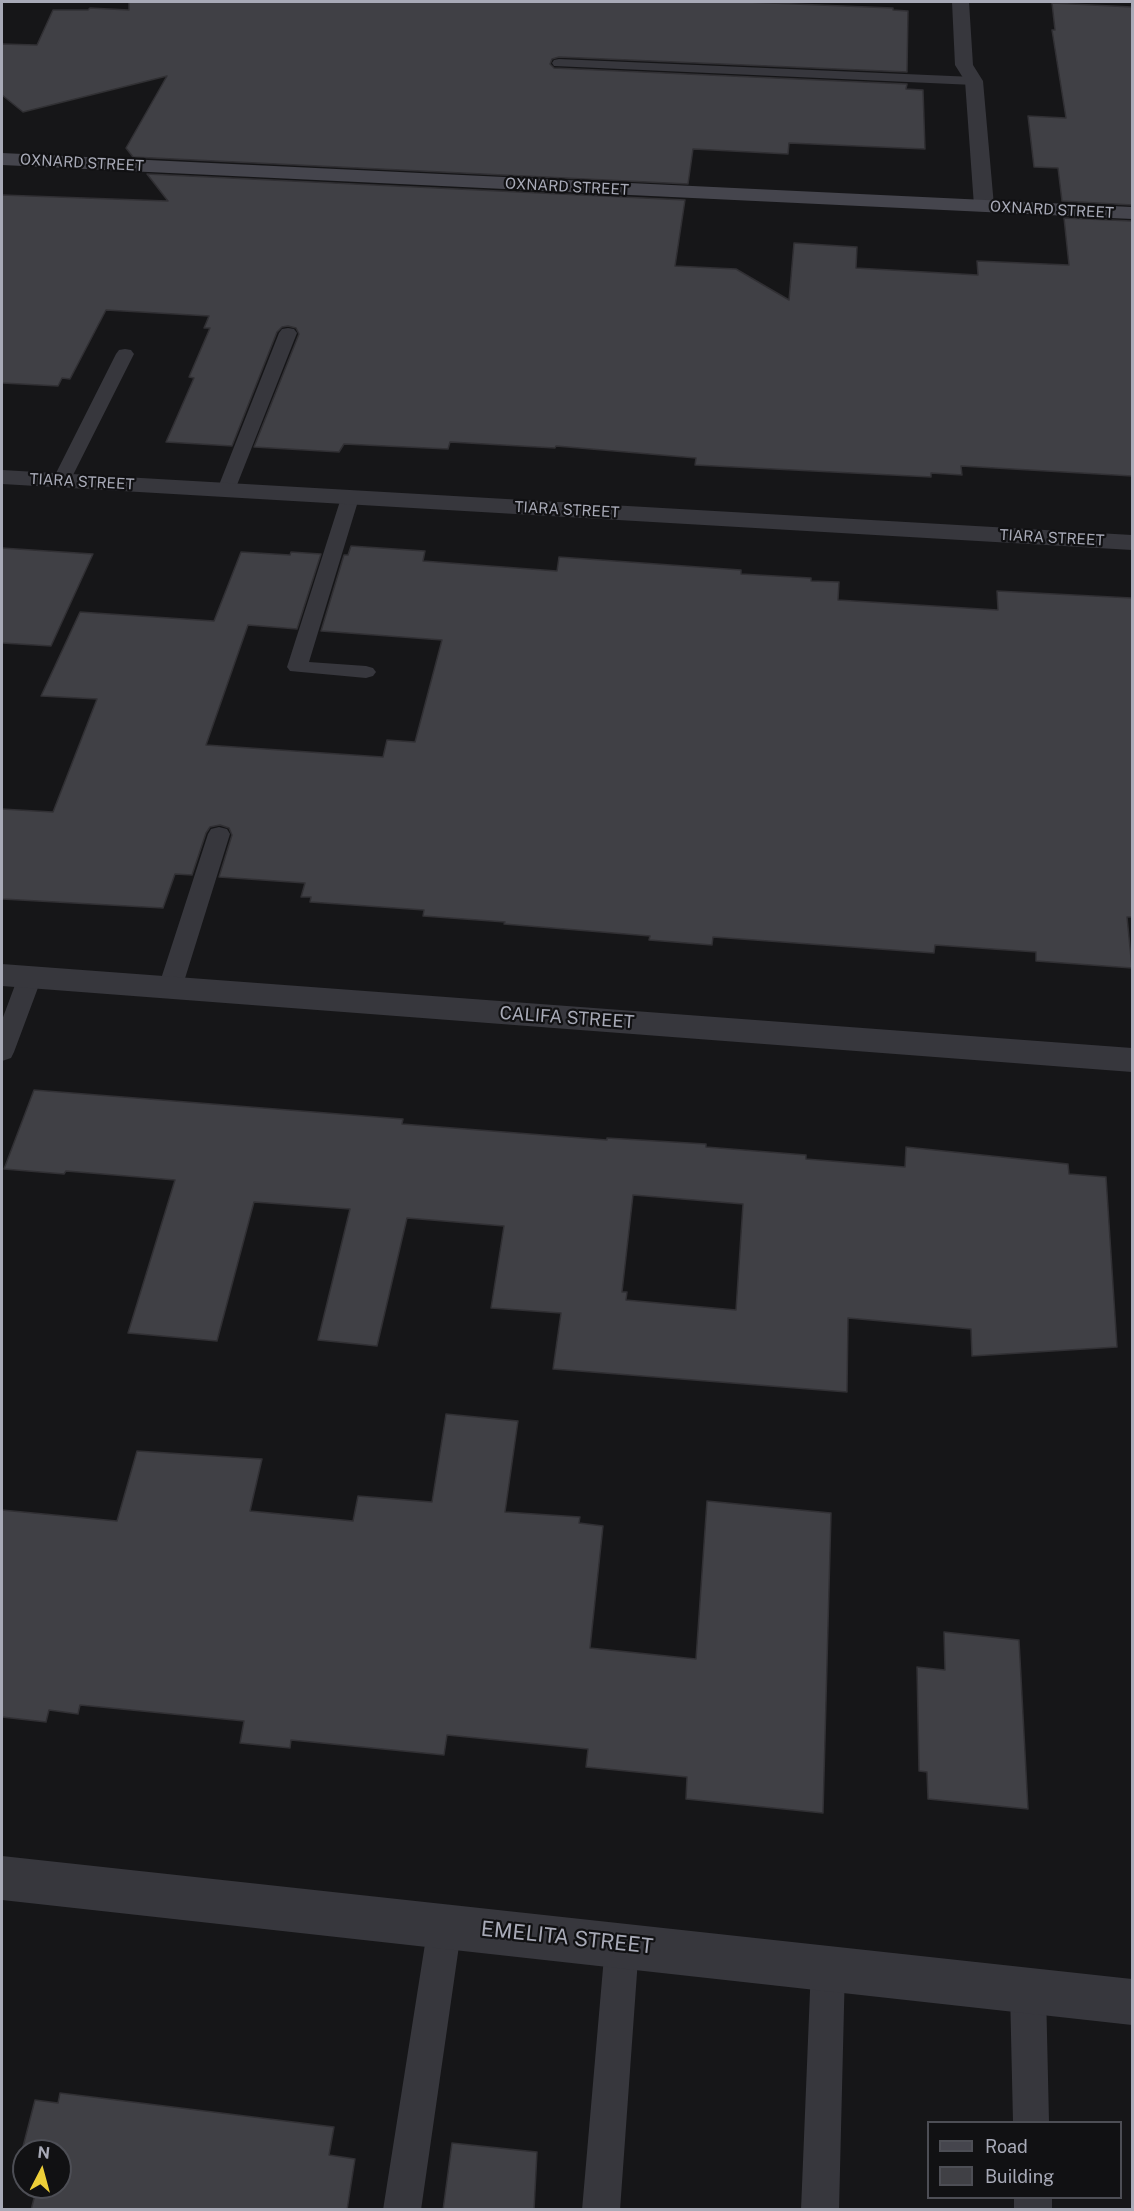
<!DOCTYPE html>
<html>
<head>
<meta charset="utf-8">
<style>
	body { margin:0 }
	#map { position:relative; width:1134px; height:2211px; overflow:hidden; background:#161618; font-family:"Public Sans",sans-serif }
	canvas { display:block }
	.frame { position:absolute; inset:0; border:3px solid #a8aab7; pointer-events:none }
	.legend { position:absolute; left:927px; top:2121px; width:195px; height:78px; box-sizing:border-box; background:#111113; border:2px solid #4d4e55; margin:0; padding:8px 10px; list-style:none; font-size:18px; color:#a8aab7 }
	.legend li { display:flex; align-items:center; gap:12px; height:30px }
	.legend b { width:30px; border:2px solid #4d4e55 }
	.north { position:absolute; left:12px; top:2139px; width:60px; height:60px; box-sizing:border-box; background:#111113; border:2px solid #4d4e55; border-radius:50%; rotate:6deg; font-size:16px; font-weight:700; line-height:24px; text-align:center; color:#a8aab7 }
	.north::after { content:''; display:block; margin:auto; width:21px; height:27px; background:#eecf38; clip-path:polygon(50% 0,100% 100%,50% 72%,0 100%) }
</style>
</head>
<body>
<div id="map">
<canvas width="1134" height="2211"></canvas>
<div class="frame"></div>
<ul class="legend">
<li><b style="height:8px;background:#45454d"></b>Road</li>
<li><b style="height:16px;background:#404045"></b>Building</li>
</ul>
<div class="north">N</div>
</div>
<script>
const ctx = document.querySelector('canvas').getContext('2d');
ctx.lineJoin = 'round';
function paint(path, color) { ctx.fillStyle = color; ctx.fill(path, 'evenodd'); }
function strokePath(path, color, width, dash) { ctx.strokeStyle = color; ctx.lineWidth = width; ctx.lineCap = dash ? 'butt' : 'round'; ctx.setLineDash(dash || []); ctx.stroke(path); }
function write(font, color, halo, rows, align = 'center') {
  ctx.font = font + ' "Public Sans",sans-serif'; ctx.lineWidth = 4.5; ctx.setLineDash([]); ctx.textBaseline = 'middle'; ctx.strokeStyle = halo; ctx.fillStyle = color; for (const [text, x, y, turn = 0] of rows) {
    ctx.save(); ctx.translate(x, y); ctx.rotate((+turn || 0) * Math.PI / 180); ctx.textAlign = isNaN(turn) ? turn : align; if (halo) ctx.strokeText(text, 0, 0); ctx.fillText(text, 0, 0); ctx.restore();
  }
}
const building = new Path2D(`
	M 129,2 L 746,2 L 893,8 L 893,10 L 908,11 L 907,72 L 559,57 L 552,59 L 550,64 L 554,68 L 907,84 L 906,89 L 923,90 L 925,149 L 789,143 L 788,154 L 693,149 L 688,184 L 133,157 L 126,148 L 167,76 L 23,112 L 2,95 L 2,44 L 37,45 L 53,10 L 88,10 L 90,8 L 129,10 Z
	M 1052,3 L 1132,7 L 1132,205 L 1062,201 L 1058,168 L 1034,167 L 1028,116 L 1066,118 L 1052,30 L 1055,30 Z
	M 147,174 L 685,200 L 675,266 L 736,269 L 789,300 L 794,243 L 857,247 L 856,268 L 978,275 L 977,261 L 1069,265 L 1064,218 L 1132,221 L 1132,476 L 961,466 L 962,475 L 931,473 L 931,477 L 695,465 L 696,458 L 556,446 L 555,448 L 450,442 L 448,449 L 344,444 L 339,452 L 254,447 L 299,334 L 296,328 L 288,326 L 282,327 L 277,332 L 232,446 L 166,442 L 194,378 L 189,377 L 210,328 L 204,328 L 209,316 L 106,310 L 70,379 L 62,378 L 58,386 L 2,383 L 2,195 L 168,201 Z
	M 351,546 L 425,551 L 423,561 L 557,571 L 559,557 L 741,570 L 741,574 L 811,578 L 811,581 L 839,582 L 838,600 L 998,610 L 997,591 L 1132,598 L 1132,917 L 1127,917 L 1132,968 L 1036,961 L 1036,952 L 935,945 L 934,953 L 713,937 L 712,945 L 649,940 L 650,936 L 504,924 L 505,922 L 423,916 L 424,910 L 310,902 L 311,897 L 301,897 L 305,883 L 219,877 L 232,835 L 229,828 L 220,825 L 210,827 L 206,833 L 192,875 L 175,874 L 163,908 L 2,899 L 2,809 L 53,812 L 97,699 L 41,696 L 80,612 L 214,621 L 241,552 L 290,555 L 291,552 L 321,554 L 297,629 L 248,625 L 206,745 L 383,757 L 387,740 L 415,742 L 442,640 L 321,631 L 344,555 L 348,555 Z
	M 2,548 L 93,554 L 51,646 L 2,643 Z
	M 34,1090 L 403,1119 L 402,1124 L 607,1140 L 607,1138 L 706,1144 L 706,1147 L 806,1155 L 806,1159 L 905,1167 L 906,1147 L 1068,1164 L 1069,1174 L 1106,1177 L 1117,1347 L 972,1356 L 971,1329 L 848,1318 L 847,1392 L 553,1369 L 561,1313 L 491,1308 L 504,1226 L 407,1218 L 377,1346 L 318,1340 L 350,1209 L 254,1202 L 217,1341 L 128,1333 L 175,1180 L 66,1171 L 64,1174 L 4,1169 ZM 633,1195 L 743,1204 L 736,1310 L 626,1300 L 627,1292 L 622,1292 Z
	M 446,1414 L 518,1421 L 505,1512 L 580,1517 L 579,1523 L 603,1526 L 590,1648 L 696,1659 L 707,1501 L 831,1513 L 823,1813 L 686,1799 L 687,1777 L 586,1767 L 588,1749 L 447,1735 L 444,1755 L 291,1740 L 290,1748 L 240,1743 L 244,1721 L 80,1705 L 78,1714 L 49,1710 L 46,1722 L 2,1717 L 2,1510 L 117,1521 L 137,1451 L 262,1459 L 250,1511 L 353,1521 L 358,1496 L 432,1502 Z
	M 944,1632 L 1019,1640 L 1028,1809 L 928,1799 L 927,1772 L 919,1771 L 917,1667 L 945,1670 Z
	M 60,2093 L 334,2127 L 329,2155 L 355,2159 L 347,2210 L 31,2210 L 37,2187 L 60,2187 L 60,2151 L 24,2151 L 24,2166 L 18,2166 L 35,2100 L 58,2103 Z
	M 452,2143 L 537,2152 L 534,2210 L 443,2210 Z`);
const lane = new Path2D(`
	M 559,59 L 974,77 L 981,81 L 974,85 L 554,66 L 552,63 L 554,60 Z
	M 288,328 L 294,329 L 297,333 L 235,490 L 233,494 L 219,494 L 217,490 L 279,333 L 282,329 Z
	M 125,349 L 131,350 L 134,354 L 70,481 L 68,485 L 54,485 L 52,481 L 116,354 L 119,350 Z
	M 350,492 L 357,494 L 359,498 L 309,662 L 366,666 L 373,668 L 376,672 L 373,676 L 366,678 L 290,671 L 287,667 L 341,498 L 343,494 Z
	M 219,827 L 227,829 L 230,834 L 182,988 L 179,994 L 170,997 L 161,994 L 158,988 L 208,834 L 211,829 Z
	M 30,969 L 39,971 L 42,977 L 14,1052 L 11,1058 L 2,1061 L 2,1020 L 18,977 L 21,971 Z
	M 445,1908 L 457,1913 L 462,1925 L 421,2210 L 383,2210 L 428,1925 L 433,1913 Z
	M 622,1928 L 634,1933 L 639,1945 L 620,2210 L 582,2210 L 605,1945 L 610,1933 Z
	M 828,1950 L 840,1955 L 845,1967 L 839,2210 L 801,2210 L 811,1967 L 816,1955 Z
	M 1028,1973 L 1040,1979 L 1046,1991 L 1049,2122 L 1013,2122 L 1010,1991 L 1016,1979 Z
	M 1014,2198 L 1052,2198 L 1052,2210 L 1014,2210 Z`);
const street = new Path2D(`
	M 952,2 L 969,2 L 973,65 L 983,81 L 994,206 L 991,210 L 977,210 L 974,206 L 965,81 L 955,65 Z
	M 2,470 L 1132,535 L 1132,550 L 2,484 Z
	M 2,964 L 1132,1048 L 1132,1072 L 2,986 Z
	M 2,1856 L 1132,1979 L 1132,2025 L 2,1900 Z`);
const secondary = new Path2D(`
	M 2,153 L 1132,207 L 1132,219 L 2,165 Z`);
const farStreetnames = [
	["OXNARD STREET",82,163,3],
	["OXNARD STREET",567,187,3],
	["OXNARD STREET",1052,210,3],
	["TIARA STREET",82,482,3],
	["TIARA STREET",567,510,3],
	["TIARA STREET",1052,538,3]
];
const streetNames = [
	["CALIFA STREET",567,1018,4]
];
const nearStreetnames = [
	["EMELITA STREET",567,1938,6]
];
paint(building, '#404045');
strokePath(building, '#313034', 1.5);
paint(lane, '#37373d');
paint(street, '#37373d');
paint(secondary, '#45454d');
write('15px', '#a8aab7', '#111113', farStreetnames);
write('18px', '#a8aab7', '#111113', streetNames);
write('21px', '#a8aab7', '#111113', nearStreetnames);
</script>
</body>
</html>
